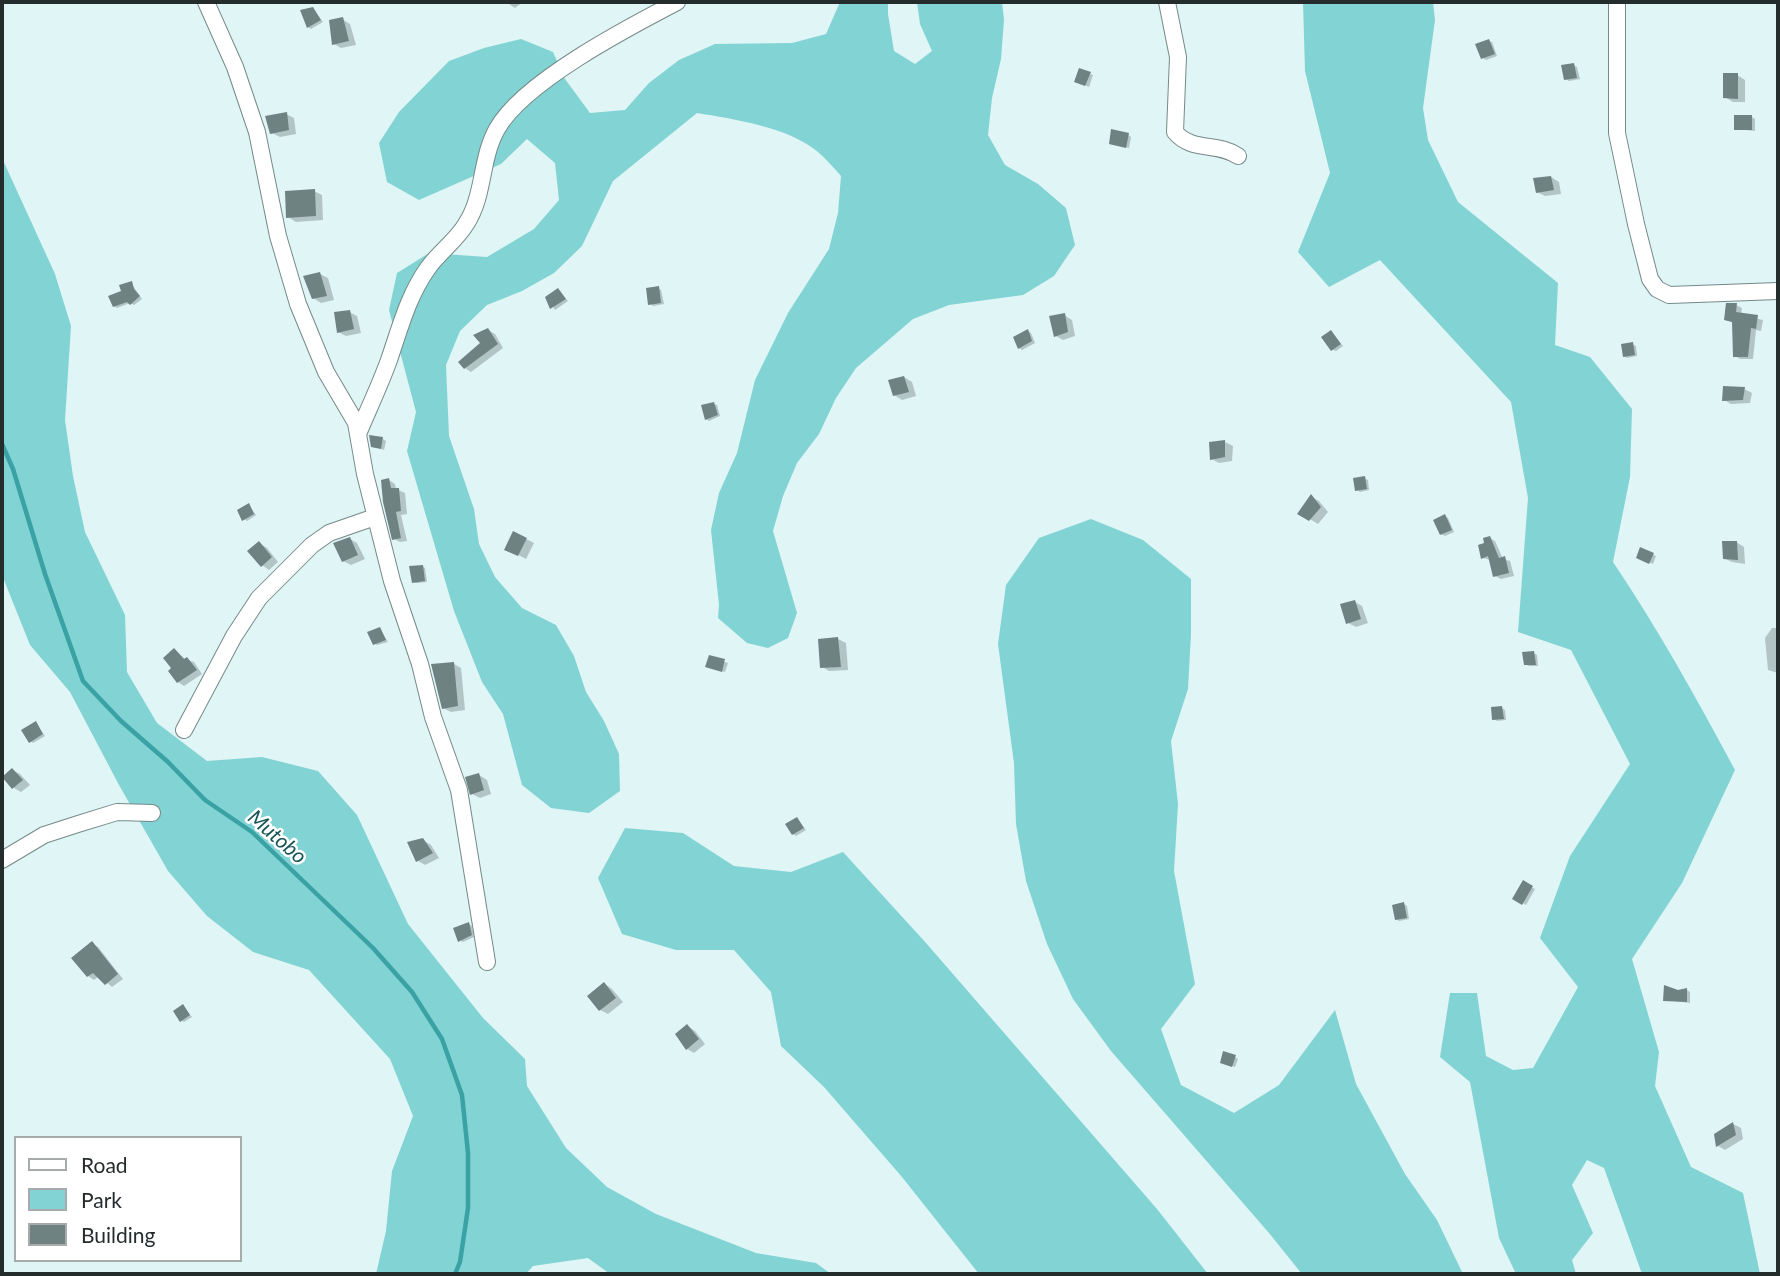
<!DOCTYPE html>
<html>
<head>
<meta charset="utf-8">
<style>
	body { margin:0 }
	#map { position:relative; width:1780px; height:1276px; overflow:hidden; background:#e0f5f5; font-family:Lato,sans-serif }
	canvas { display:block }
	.frame { position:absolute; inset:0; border:4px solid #242c2c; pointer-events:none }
	.legend { position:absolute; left:14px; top:1136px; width:228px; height:126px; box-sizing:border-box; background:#fff; border:2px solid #a7abab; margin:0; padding:9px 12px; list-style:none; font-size:21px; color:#242c2c }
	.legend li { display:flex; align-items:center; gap:14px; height:35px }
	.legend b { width:35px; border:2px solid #a7abab }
</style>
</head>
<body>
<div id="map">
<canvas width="1780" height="1276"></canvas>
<div class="frame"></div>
<ul class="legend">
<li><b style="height:9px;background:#fff"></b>Road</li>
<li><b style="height:19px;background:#82d3d4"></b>Park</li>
<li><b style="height:19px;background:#6f8282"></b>Building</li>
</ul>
</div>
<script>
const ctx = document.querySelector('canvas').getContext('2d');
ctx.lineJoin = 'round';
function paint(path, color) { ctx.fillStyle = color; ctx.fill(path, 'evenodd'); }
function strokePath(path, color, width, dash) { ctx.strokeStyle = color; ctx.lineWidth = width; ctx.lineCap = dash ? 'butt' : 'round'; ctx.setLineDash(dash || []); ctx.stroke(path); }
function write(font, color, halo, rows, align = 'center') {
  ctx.font = font + ' Lato,sans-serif'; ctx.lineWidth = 5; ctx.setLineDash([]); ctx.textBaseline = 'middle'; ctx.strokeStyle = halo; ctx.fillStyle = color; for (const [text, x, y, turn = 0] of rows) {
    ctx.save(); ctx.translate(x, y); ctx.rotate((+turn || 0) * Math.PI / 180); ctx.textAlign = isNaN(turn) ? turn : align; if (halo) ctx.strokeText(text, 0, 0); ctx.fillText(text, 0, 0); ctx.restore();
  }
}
const green = new Path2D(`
	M 840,2 L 888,2 L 888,14 L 894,51 L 915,64 L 932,51 L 920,24 L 917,2 L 1002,2 L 1004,20 L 1001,59 L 992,98 L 988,135 L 1005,165 L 1038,184 L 1066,208 L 1075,245 L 1054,276 L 1023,295 L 949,305 L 913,319 L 856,368 L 836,398 L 819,434 L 797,463 L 783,496 L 773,531 L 797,613 L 788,638 L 768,648 L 747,643 L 718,618 L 719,605 L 711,530 L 719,493 L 737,453 L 755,380 L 788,313 L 829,249 L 838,213 L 841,176 C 834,168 826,159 818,152 C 789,127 733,119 697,113 L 613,181 L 582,246 L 554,273 L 522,291 L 487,305 L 460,331 L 446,365 L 449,436 L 474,509 L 479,544 L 495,577 L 522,608 L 556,625 L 574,656 L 586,692 L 604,721 L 619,754 L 620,791 L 589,813 L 551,808 L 522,785 L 503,714 L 482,682 L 454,611 L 407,451 L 416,412 L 389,310 L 397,273 L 429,253 L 487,257 L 534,229 L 559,200 L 555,163 L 527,139 L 501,164 L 419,200 L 387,182 L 379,143 L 399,112 L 449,61 L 484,48 L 521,39 L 553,52 L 565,79 L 590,113 L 625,110 L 649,83 L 679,60 L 715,44 L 792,43 L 826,34 Z
	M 1303,2 L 1433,2 L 1435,20 L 1423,108 L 1428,140 L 1458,202 L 1558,283 L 1555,345 L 1590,357 L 1632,409 L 1630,477 L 1613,562 C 1658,629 1697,699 1735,770 L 1682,883 L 1632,959 L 1659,1052 L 1655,1086 L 1691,1167 L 1743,1193 L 1760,1274 L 1642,1274 L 1604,1168 L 1587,1160 L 1572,1185 L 1593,1233 L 1572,1260 L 1576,1274 L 1516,1274 L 1499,1238 L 1470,1082 L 1440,1057 L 1450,993 L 1477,993 L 1486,1056 L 1513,1070 L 1533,1068 L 1578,987 L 1540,938 L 1570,856 L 1630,764 L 1571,650 L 1518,632 L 1528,498 L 1511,402 L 1380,260 L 1329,287 L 1298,252 L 1330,173 L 1305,71 Z
	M 2,158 L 55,274 L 71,326 L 65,420 L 73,476 L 85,532 L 125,615 L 127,672 L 157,723 L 207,761 L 262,757 L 318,771 L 357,815 L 408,924 L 483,1018 L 525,1059 L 527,1086 L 566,1148 L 607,1187 L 656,1214 L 756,1253 L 816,1263 L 831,1274 L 610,1274 L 588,1258 L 533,1266 L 526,1274 L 376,1274 L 386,1231 L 392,1171 L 413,1116 L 390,1059 L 309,970 L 253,952 L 207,916 L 168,871 L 119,785 L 70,692 L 30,645 L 2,575 Z
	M 1091,519 L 1143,540 L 1191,579 L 1191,634 L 1188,689 L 1171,741 L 1178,804 L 1174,871 L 1195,984 L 1161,1029 L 1181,1085 L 1234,1113 L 1279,1085 L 1335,1010 L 1356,1084 L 1405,1174 L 1437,1220 L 1463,1274 L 1302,1274 L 1269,1233 L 1111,1051 L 1073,999 L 1047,944 L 1026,881 L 1016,824 L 1014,763 L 998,644 L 1006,585 L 1039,538 Z
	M 625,828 L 683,833 L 734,866 L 791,872 L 843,852 L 926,943 L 1157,1209 L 1208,1274 L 979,1274 L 902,1177 L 824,1087 L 781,1046 L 771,992 L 734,950 L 676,950 L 622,934 L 598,878 Z`);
const shadow = new Path2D(`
	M 506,2 L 523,2 L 515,8 Z
	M 313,9 L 323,22 L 311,29 L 308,27 Z
	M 342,19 L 350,24 L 356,45 L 341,48 L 334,44 Z
	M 1489,41 L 1492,42 L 1497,56 L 1486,60 L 1483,58 Z
	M 1574,65 L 1577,67 L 1580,79 L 1569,81 L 1566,79 Z
	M 1090,74 L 1093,75 L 1089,87 L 1080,83 Z
	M 1737,75 L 1745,80 L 1745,102 L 1733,102 L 1725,97 Z
	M 286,114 L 294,118 L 296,134 L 280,137 L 272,133 Z
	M 1752,117 L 1755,119 L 1755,131 L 1736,129 Z
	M 1128,135 L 1131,137 L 1129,148 L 1110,144 Z
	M 1551,177 L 1559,182 L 1561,194 L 1545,196 L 1537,192 Z
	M 314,191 L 322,195 L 323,220 L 296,222 L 288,217 Z
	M 320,274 L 328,278 L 334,300 L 321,303 L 313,298 Z
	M 131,283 L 142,299 L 134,305 L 130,303 L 117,308 L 114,306 Z
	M 658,288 L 661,290 L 664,304 L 653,306 L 650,304 Z
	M 558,290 L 568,301 L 555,310 L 547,298 Z
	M 1736,305 L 1742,308 L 1741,315 L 1763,320 L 1761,331 L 1756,330 L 1753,359 L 1740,359 L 1735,356 L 1734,323 L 1726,319 Z
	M 349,312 L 357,316 L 361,333 L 346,336 L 338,332 Z
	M 1064,315 L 1072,320 L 1075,336 L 1063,340 L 1056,336 Z
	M 488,330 L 495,334 L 503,348 L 471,372 L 465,368 L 482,343 Z
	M 1028,331 L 1031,333 L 1035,343 L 1022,350 L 1019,348 Z
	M 1331,332 L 1343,346 L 1336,351 L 1333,350 Z
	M 1632,344 L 1636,346 L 1637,356 L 1627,358 L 1624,356 Z
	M 904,377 L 912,382 L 916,396 L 902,400 L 894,395 Z
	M 1744,389 L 1752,393 L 1750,403 L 1731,404 L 1724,400 Z
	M 714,404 L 717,405 L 720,416 L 709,421 L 706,419 Z
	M 383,439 L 386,441 L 384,450 L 373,446 Z
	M 1225,442 L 1233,446 L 1232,461 L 1219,463 L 1212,459 Z
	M 1364,478 L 1368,480 L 1369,490 L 1360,492 L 1357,490 Z
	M 389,480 L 395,484 L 396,489 L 405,493 L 407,514 L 401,515 L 407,541 L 400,542 L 394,539 Z
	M 1312,497 L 1319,501 L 1328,512 L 1318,524 L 1300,513 Z
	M 249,505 L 256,515 L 247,521 L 244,519 Z
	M 1445,516 L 1448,518 L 1454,532 L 1445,536 L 1441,534 Z
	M 514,533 L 534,543 L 526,559 L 507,549 Z
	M 1490,538 L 1495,541 L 1503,559 L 1510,561 L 1514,576 L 1501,579 L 1495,576 L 1491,560 L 1483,558 Z
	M 350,539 L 357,543 L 365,559 L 351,565 L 343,561 Z
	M 1736,542 L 1744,547 L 1745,564 L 1732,562 L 1724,558 Z
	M 259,543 L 267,548 L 278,562 L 269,570 L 262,565 Z
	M 1641,549 L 1656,556 L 1653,564 L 1641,559 Z
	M 422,566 L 425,568 L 427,582 L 417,583 L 413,582 Z
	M 1355,602 L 1362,606 L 1368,623 L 1356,627 L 1348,623 Z
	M 1772,628 L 1778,628 L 1778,673 L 1768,670 L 1765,638 Z
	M 380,629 L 388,642 L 377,645 L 374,643 Z
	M 838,639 L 846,643 L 848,670 L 829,671 L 822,667 Z
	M 175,650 L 186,660 L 194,662 L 202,674 L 184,686 L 178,682 L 174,669 Z
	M 1534,653 L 1537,655 L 1538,666 L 1529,666 L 1525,664 Z
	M 710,657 L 728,663 L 725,672 L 710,668 Z
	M 454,664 L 461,668 L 465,710 L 451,712 L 443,708 Z
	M 1502,708 L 1505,710 L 1506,720 L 1497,721 L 1494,719 Z
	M 2,709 L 4,710 L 4,721 L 2,721 Z
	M 36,724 L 45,736 L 33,743 L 30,741 Z
	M 12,770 L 20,774 L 30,785 L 21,792 L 14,788 L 4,777 Z
	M 479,775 L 487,780 L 491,794 L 480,798 L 472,794 Z
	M 797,819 L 806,830 L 796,836 L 793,834 Z
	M 423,840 L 431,845 L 439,858 L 425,865 L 418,861 Z
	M 1523,883 L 1535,889 L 1526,905 L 1514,898 Z
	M 1404,904 L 1407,906 L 1409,919 L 1399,921 L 1396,919 Z
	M 469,924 L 472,926 L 474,937 L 463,942 L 459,940 Z
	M 92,944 L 98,947 L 123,979 L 112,987 L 99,976 L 94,980 L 88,976 Z
	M 605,984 L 612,989 L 623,1002 L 608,1014 L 600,1010 Z
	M 1687,990 L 1690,992 L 1690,1003 L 1665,1000 L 1678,991 Z
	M 183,1006 L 192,1017 L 184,1022 L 181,1020 Z
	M 688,1026 L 695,1031 L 705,1044 L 694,1053 L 687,1049 Z
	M 1235,1057 L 1238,1059 L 1235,1067 L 1225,1064 Z
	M 1733,1124 L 1741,1128 L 1743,1139 L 1725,1150 L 1718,1146 L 1716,1135 Z`);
const stream = new Path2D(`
	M 2,444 L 13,469 L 45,574 L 83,681 L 121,721 L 168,762 L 205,800 L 252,832 L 373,948 L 412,992 L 442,1039 L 462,1095 L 468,1153 L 468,1208 L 460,1262 L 455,1274`);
const building = new Path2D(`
	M 313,7 L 321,20 L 307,28 L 300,10 Z
	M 343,17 L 349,41 L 332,45 L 329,20 Z
	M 1489,39 L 1495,54 L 1481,59 L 1475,44 Z
	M 1574,63 L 1577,78 L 1564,80 L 1561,65 Z
	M 1079,68 L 1091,72 L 1085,86 L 1074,82 Z
	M 1723,73 L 1738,73 L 1738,99 L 1723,98 Z
	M 287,112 L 289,130 L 270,134 L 265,116 Z
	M 1734,115 L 1752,115 L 1752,130 L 1734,130 Z
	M 1111,129 L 1129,133 L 1126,148 L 1109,144 Z
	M 1551,176 L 1554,190 L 1536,193 L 1533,178 Z
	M 315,189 L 316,216 L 286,218 L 285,191 Z
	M 320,272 L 327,296 L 312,299 L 303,276 Z
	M 132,281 L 134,289 L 140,296 L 130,305 L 127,302 L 113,307 L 108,296 L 121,291 L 119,285 Z
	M 659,286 L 661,303 L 648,305 L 646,288 Z
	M 558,288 L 566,299 L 550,309 L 545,297 Z
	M 1726,303 L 1737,303 L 1736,312 L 1758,315 L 1756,329 L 1751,328 L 1748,357 L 1733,357 L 1732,322 L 1724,320 Z
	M 350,310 L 354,329 L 337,333 L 334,312 Z
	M 1065,313 L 1068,332 L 1054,337 L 1049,316 Z
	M 488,328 L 498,344 L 464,369 L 458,362 L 480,343 L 473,335 Z
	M 1028,329 L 1032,341 L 1018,349 L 1013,337 Z
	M 1331,330 L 1341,344 L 1331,351 L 1321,337 Z
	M 1633,342 L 1635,355 L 1623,357 L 1621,344 Z
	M 904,376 L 909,392 L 893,396 L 888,380 Z
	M 1723,386 L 1745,387 L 1743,400 L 1722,401 Z
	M 714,402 L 718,415 L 705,420 L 701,405 Z
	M 369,435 L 383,437 L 381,449 L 371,447 Z
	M 1225,440 L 1225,457 L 1210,460 L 1209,442 Z
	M 1365,476 L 1367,489 L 1355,491 L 1353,478 Z
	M 389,478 L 391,488 L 399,488 L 401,511 L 396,512 L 401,538 L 392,540 L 383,502 L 381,480 Z
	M 1311,494 L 1321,507 L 1309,521 L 1297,514 Z
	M 249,503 L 254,514 L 242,521 L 237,510 Z
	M 1445,514 L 1452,530 L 1440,535 L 1433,520 Z
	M 513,531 L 527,538 L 518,556 L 504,550 Z
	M 1490,536 L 1499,558 L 1505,556 L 1509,573 L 1493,577 L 1488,556 L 1481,559 L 1478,545 L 1484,543 L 1483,538 Z
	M 350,537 L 358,555 L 342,562 L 333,543 Z
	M 259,541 L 272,557 L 261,567 L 247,551 Z
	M 1722,541 L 1737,541 L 1738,560 L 1723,559 Z
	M 1640,547 L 1654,553 L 1649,564 L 1636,558 Z
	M 423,565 L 425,581 L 412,583 L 409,566 Z
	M 1355,600 L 1361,619 L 1346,624 L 1340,604 Z
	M 380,627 L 386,640 L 373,645 L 367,632 Z
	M 838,637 L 841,667 L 820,668 L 818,639 Z
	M 174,648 L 184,659 L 187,657 L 197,670 L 177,683 L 168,671 L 171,668 L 163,658 Z
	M 1534,651 L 1536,665 L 1524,665 L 1522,652 Z
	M 709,655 L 725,659 L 722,672 L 705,667 Z
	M 454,662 L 458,706 L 442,709 L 431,664 Z
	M 1502,706 L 1504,719 L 1492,720 L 1491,707 Z
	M 36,721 L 43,734 L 29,743 L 21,730 Z
	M 12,768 L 23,780 L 12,789 L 2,777 Z
	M 479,773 L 484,790 L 470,795 L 465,777 Z
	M 797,817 L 804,828 L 792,835 L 785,824 Z
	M 423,838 L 433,853 L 416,862 L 407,842 Z
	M 1523,880 L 1533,886 L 1522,905 L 1512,899 Z
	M 1404,902 L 1407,918 L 1395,920 L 1392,905 Z
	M 469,922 L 472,935 L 458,942 L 453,928 Z
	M 92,941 L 118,974 L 105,985 L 93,973 L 87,977 L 71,958 Z
	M 604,982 L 616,998 L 599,1011 L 587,996 Z
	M 1664,985 L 1678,990 L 1687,988 L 1687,1002 L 1663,1001 Z
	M 183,1004 L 190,1015 L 180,1022 L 173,1011 Z
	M 687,1024 L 699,1039 L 686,1050 L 675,1034 Z
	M 1223,1051 L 1236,1055 L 1232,1067 L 1220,1063 Z
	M 1733,1122 L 1736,1135 L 1716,1147 L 1714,1134 Z`);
const street = new Path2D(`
	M 206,2 L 235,67 L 257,132 L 278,236 L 298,304 L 326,372 L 356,423 L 365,474 L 392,581 L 420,664 L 433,717 L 459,790 L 487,962
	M 1167,2 L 1178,57 L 1175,132 C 1191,152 1218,142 1238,156
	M 1617,2 L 1617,133 L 1636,224 L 1650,279 L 1657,289 L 1669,295 L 1778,291
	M 358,434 C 368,410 380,385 389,360 C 400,328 408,296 428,268 C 439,252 456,241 466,224 C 485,195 480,159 497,129 C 523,82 629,27 677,2
	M 184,730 L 234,636 L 259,598 L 312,545 L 329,533 L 375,517
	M 2,860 L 44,835 L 78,824 L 117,812 L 152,813`);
const waterNames = [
	["Mutobo",277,837,41]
];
paint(green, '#82d3d4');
paint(shadow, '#0003');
strokePath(stream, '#3aa2a4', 4.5);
paint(building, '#6f8282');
strokePath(street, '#758989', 18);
strokePath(street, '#fff', 16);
write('italic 21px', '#185455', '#fff', waterNames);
</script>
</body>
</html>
